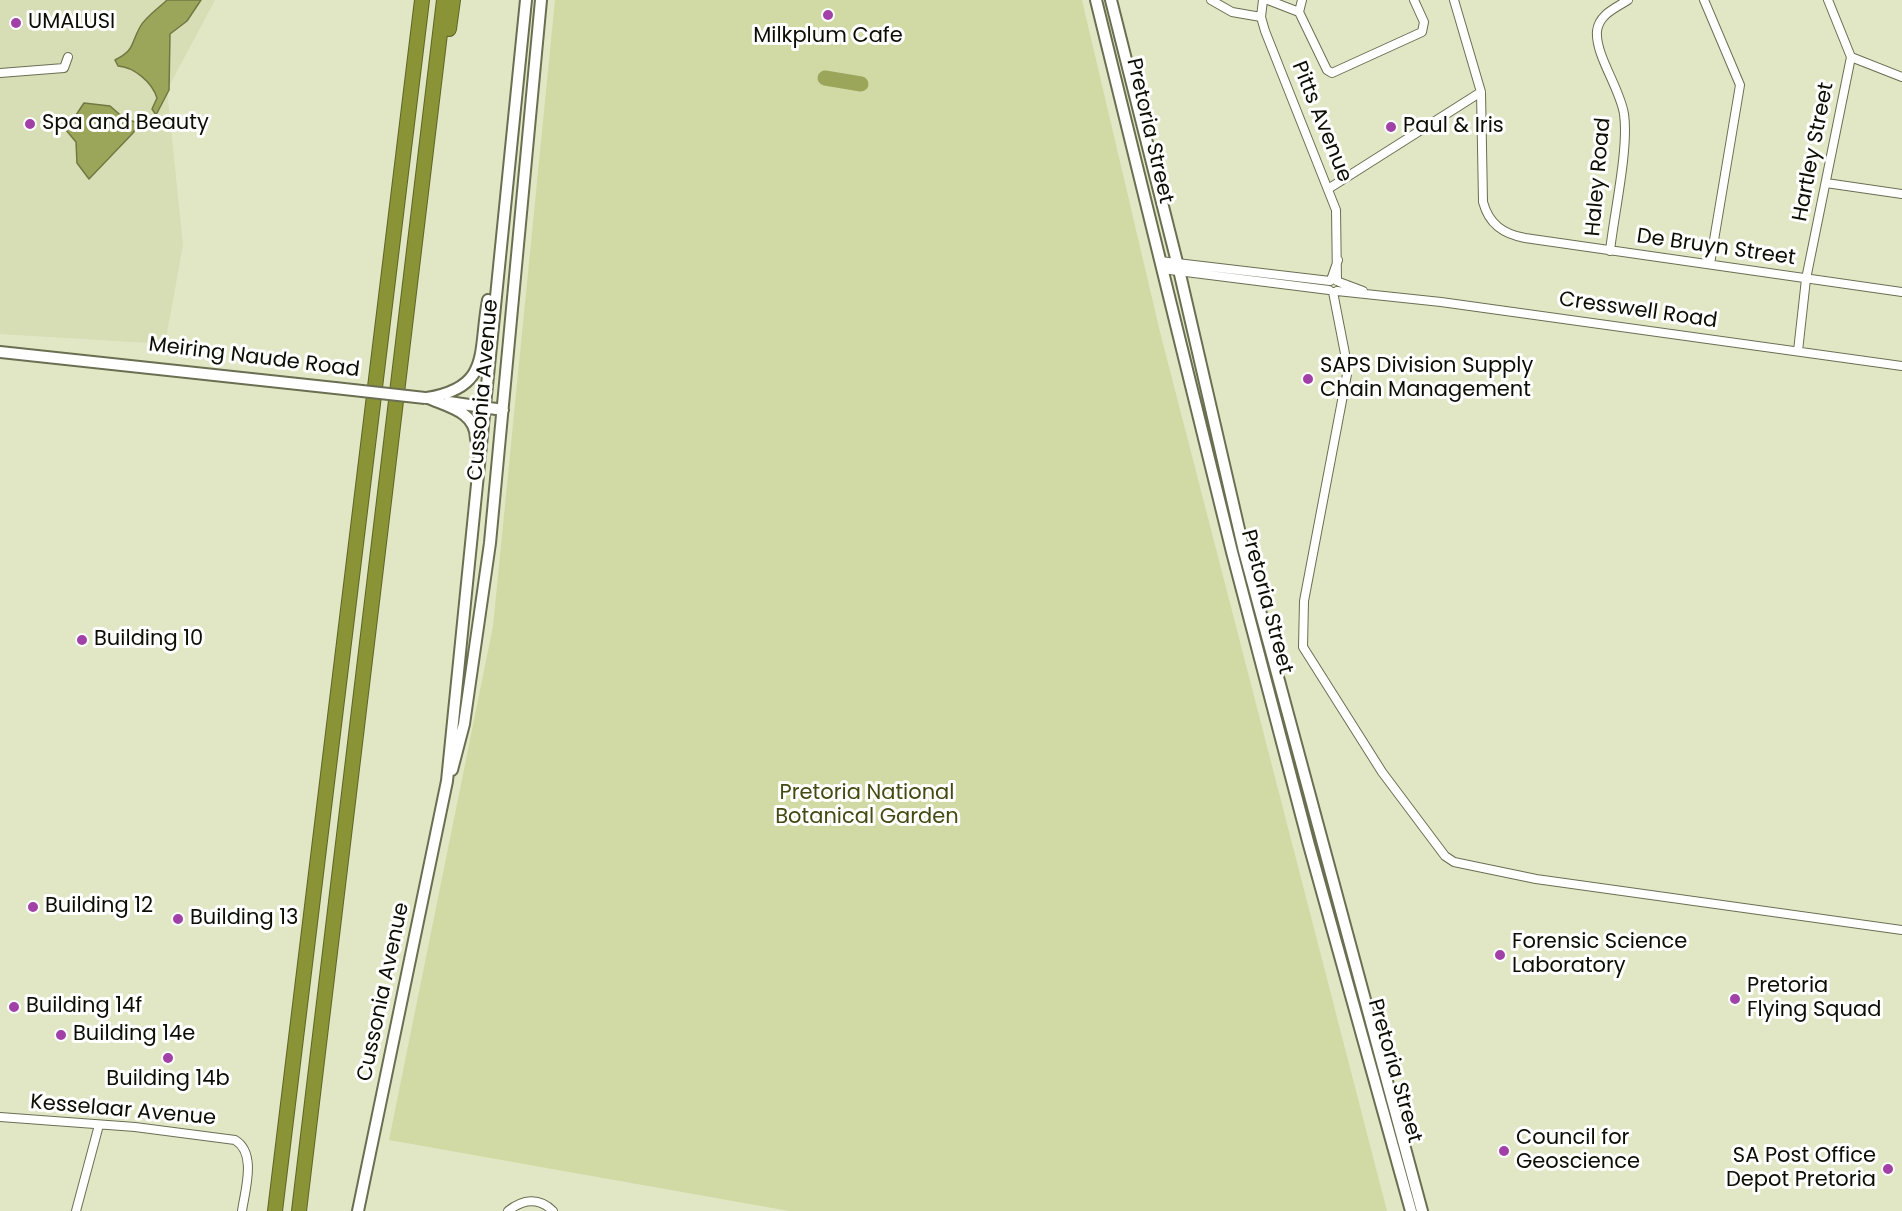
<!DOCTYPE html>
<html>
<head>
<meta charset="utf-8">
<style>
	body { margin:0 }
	canvas { display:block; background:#e1e6c5 }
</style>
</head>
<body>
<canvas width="1902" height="1211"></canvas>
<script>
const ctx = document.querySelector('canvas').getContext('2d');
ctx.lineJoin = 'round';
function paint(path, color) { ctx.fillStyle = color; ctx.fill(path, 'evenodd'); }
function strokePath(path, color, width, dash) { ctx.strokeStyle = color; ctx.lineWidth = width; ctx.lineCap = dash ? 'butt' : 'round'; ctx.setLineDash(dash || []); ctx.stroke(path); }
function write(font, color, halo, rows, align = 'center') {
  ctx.font = font + ' Poppins,sans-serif'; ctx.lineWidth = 6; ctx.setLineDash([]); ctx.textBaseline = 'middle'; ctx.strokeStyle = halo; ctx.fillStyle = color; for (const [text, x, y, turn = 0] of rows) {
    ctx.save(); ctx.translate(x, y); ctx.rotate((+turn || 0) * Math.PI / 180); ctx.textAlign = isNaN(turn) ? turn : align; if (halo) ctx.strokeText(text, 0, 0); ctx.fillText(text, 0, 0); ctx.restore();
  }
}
const built = new Path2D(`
	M 0,0 L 215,0 L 167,90 L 183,245 L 165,344 L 0,334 Z`);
const green = new Path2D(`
	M 555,0 L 1082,0 L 1160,332 L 1387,1211 L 789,1211 L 389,1140 L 493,626 Z`);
const water = new Path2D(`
	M 167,0 L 201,0 L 187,21 L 170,34 L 169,90 L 156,115 L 152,109 L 157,98 C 152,82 134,67 118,66 L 115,60 C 135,50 130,45 140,27 C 145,17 159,8 167,0 Z
	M 84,103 L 110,106 L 125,119 L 139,123 L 133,133 L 89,179 L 77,163 L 76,142 L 66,130 Z`);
const river = new Path2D(`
	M 825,78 L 861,84`);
const street = new Path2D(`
	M 1211,0 L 1232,12 L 1261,17
	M 1263,0 L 1261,17 L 1265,31 L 1336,210 L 1337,281
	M 1268,0 L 1299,12
	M 1302,0 L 1299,12 L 1327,70 L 1332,73 L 1422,32 L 1424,22 L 1414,0
	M 1454,0 L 1481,92 L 1483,202 C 1489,224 1503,234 1525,238 L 1902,292
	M 1704,0 L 1740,85 L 1710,264
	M 1851,57 L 1902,77
	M 0,73 L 64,68 L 68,57
	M 1826,183 L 1902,194
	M 1328,189 L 1481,92
	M 1610,251 C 1614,214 1629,148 1624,114 C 1620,88 1595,55 1597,31 C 1599,14 1616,8 1628,0
	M 1160,261 L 1330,281
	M 1162,269 L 1329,290
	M 1331,280 L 1338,260
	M 1339,282 L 1363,291
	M 1337,291 L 1441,302 L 1902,366
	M 1333,292 L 1348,369 L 1304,601 L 1303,647 L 1382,772 L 1445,856 L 1454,862 L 1536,879 L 1902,930
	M 1798,351 L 1806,279 L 1851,57 L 1828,0
	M 0,1117 L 135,1127 L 235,1140 C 257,1153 245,1190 242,1211
	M 76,1211 L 99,1125
	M 508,1211 C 523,1199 539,1197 553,1211`);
const secondary = new Path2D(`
	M 1096,0 L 1232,552 L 1309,845 L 1411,1211
	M 1111,0 L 1179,270 L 1244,551 L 1422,1211
	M 0,352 L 335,388
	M 427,398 C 492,387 478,352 488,300
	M 428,398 C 449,407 476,412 476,439
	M 449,402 L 503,410
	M 452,770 L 464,724 L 490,543 L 541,0
	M 358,1211 L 447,781 L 526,0`);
const highway = new Path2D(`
	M 449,29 L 453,0
	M 275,1211 L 422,0
	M 299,1211 L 444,0`);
const secondaryBridge = new Path2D(`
	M 335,388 L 425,398`);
const markers = [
	[828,15,6,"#a141a8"],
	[16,23,6,"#a141a8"],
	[30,124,6,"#a141a8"],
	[1391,127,6,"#a141a8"],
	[1308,379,6,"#a141a8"],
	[82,640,6,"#a141a8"],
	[33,907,6,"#a141a8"],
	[178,919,6,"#a141a8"],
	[1500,955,6,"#a141a8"],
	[1735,999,6,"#a141a8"],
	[14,1007,6,"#a141a8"],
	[61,1035,6,"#a141a8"],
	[168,1058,6,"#a141a8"],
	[1504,1151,6,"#a141a8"],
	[1888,1169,6,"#a141a8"]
];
const poiNames = [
	["UMALUSI",28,23],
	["Milkplum Cafe",828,37,"center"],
	["Spa and Beauty",42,124],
	["Paul & Iris",1403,127],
	["SAPS Division Supply",1320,367],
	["Chain Management",1320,391],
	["Building 10",94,640],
	["Building 12",45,907],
	["Building 13",190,919],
	["Forensic Science",1512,943],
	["Laboratory",1512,967],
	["Pretoria",1747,987],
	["Flying Squad",1747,1011],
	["Building 14f",26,1007],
	["Building 14e",73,1035],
	["Building 14b",168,1080,"center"],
	["Council for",1516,1139],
	["Geoscience",1516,1163],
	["SA Post Office",1876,1157,"right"],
	["Depot Pretoria",1876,1181,"right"]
];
const streetNames = [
	["Pitts Avenue",1321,122,68],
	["Pretoria Street",1149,131,77],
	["Hartley Street",1814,152,-79],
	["Haley Road",1599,177,-85],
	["De Bruyn Street",1716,248,8],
	["Cresswell Road",1638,311,8],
	["Meiring Naude Road",254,358,7],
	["Cussonia Avenue",484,390,-85],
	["Pretoria Street",1266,602,75],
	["Cussonia Avenue",384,992,-78],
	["Pretoria Street",1394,1071,74],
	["Kesselaar Avenue",123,1111,5]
];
const parkNames = [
	["Pretoria National",867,794],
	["Botanical Garden",867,818]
];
paint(built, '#d7ddb5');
paint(green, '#d1daa5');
paint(water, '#9ca65b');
strokePath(water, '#717841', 1.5);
strokePath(river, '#9ca65b', 15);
strokePath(street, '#6b6f52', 10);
strokePath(secondary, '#6b6f52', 14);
strokePath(highway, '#5e6524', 16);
strokePath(street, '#fff', 8);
strokePath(secondary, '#fff', 10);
strokePath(highway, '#8a9436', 14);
strokePath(secondaryBridge, '#6b6f52', 14, []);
strokePath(secondaryBridge, '#fff', 10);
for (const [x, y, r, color] of markers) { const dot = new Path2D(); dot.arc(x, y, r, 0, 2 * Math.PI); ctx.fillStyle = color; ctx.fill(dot); strokePath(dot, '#fff', 2); }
write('21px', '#0c0e04', '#fff', poiNames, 'left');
write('21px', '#0c0e04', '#fff', streetNames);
write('21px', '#444a11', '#fff', parkNames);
</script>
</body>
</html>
